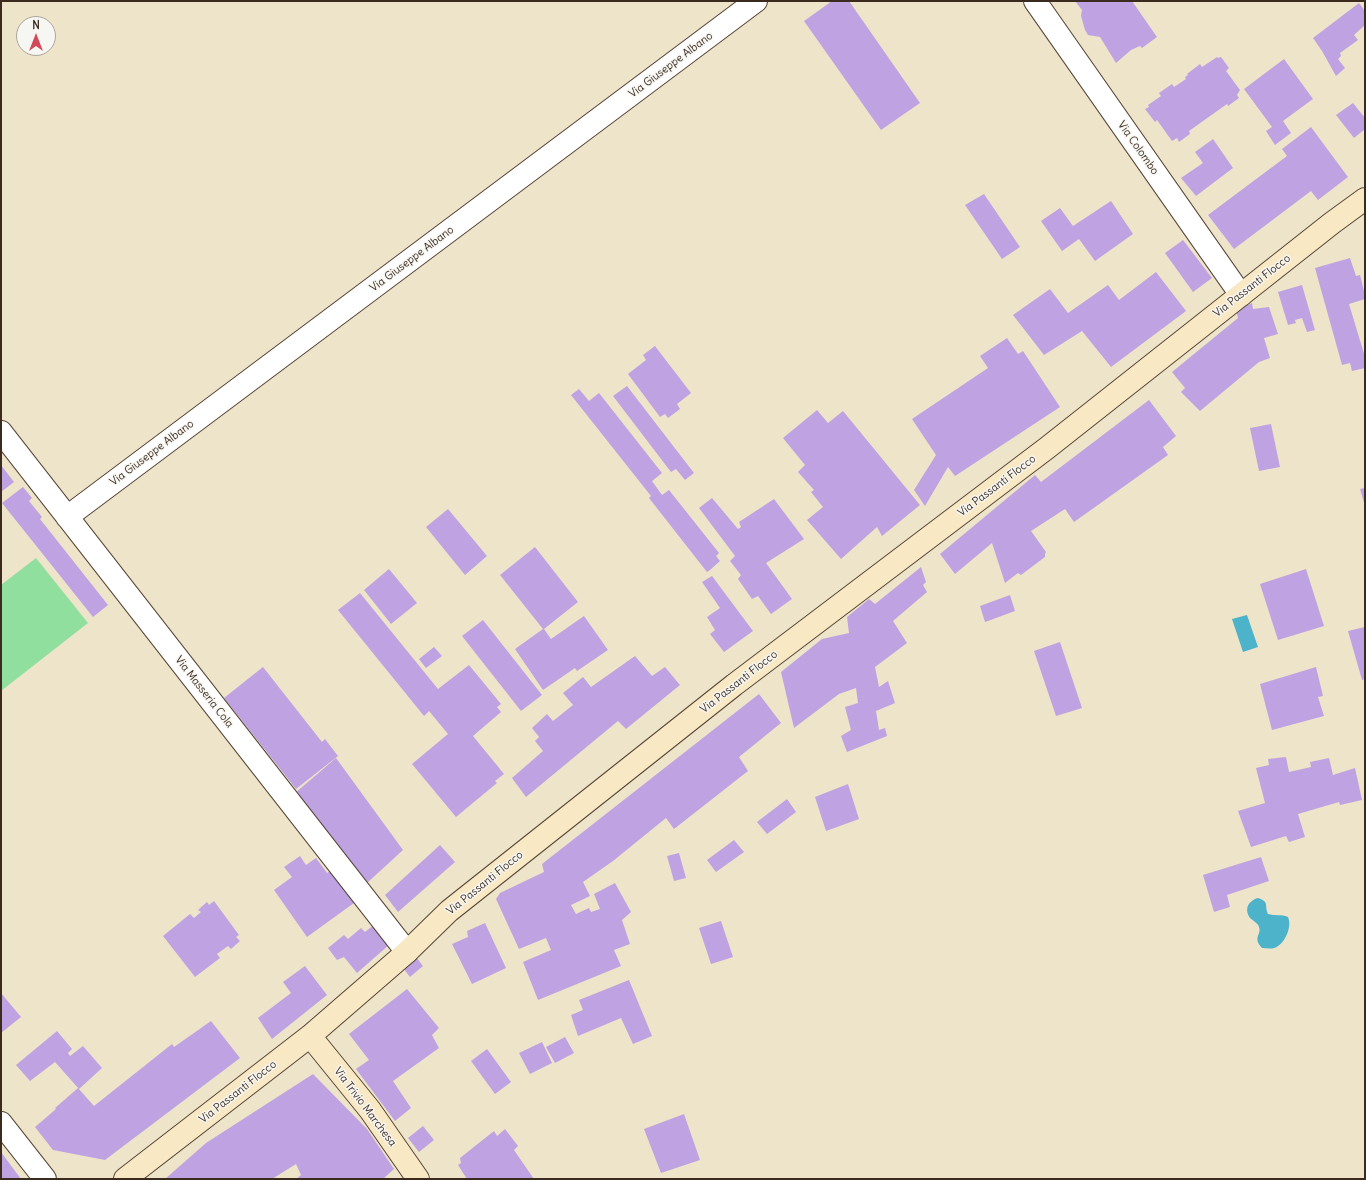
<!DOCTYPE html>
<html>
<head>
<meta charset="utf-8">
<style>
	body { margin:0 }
	#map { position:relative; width:1366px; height:1180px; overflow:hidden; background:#eee4c9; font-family:Delius,sans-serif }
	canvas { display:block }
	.frame { position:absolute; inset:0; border:2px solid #3b2a1e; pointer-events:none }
	.north { position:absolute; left:16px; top:16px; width:40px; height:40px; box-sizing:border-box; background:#f6f6f2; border:1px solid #aba49d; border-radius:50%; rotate:0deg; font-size:11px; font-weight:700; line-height:16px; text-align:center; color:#3b2a1e }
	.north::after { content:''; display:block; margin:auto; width:14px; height:18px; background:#d1495b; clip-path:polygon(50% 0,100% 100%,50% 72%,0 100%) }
</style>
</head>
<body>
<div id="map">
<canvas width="1366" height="1180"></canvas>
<div class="frame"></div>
<div class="north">N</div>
</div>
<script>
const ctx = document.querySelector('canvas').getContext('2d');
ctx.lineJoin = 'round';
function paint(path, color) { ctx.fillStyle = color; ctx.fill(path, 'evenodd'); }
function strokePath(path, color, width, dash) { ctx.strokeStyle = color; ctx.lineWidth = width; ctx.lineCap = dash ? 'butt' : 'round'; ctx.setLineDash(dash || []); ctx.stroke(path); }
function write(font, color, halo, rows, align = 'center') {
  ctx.font = font + ' Delius,sans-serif'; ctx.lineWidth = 3; ctx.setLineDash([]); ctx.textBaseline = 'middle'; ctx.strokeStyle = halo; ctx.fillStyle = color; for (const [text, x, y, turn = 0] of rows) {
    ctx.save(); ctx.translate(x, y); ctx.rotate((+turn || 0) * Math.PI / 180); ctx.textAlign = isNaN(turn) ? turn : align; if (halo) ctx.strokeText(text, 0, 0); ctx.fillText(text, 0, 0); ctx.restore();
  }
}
const green = new Path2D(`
	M 36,558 L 88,623 L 1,691 L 1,585 Z`);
const water = new Path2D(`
	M 1247,615 L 1258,647 L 1243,652 L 1232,619 Z
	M 1258,898 C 1270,902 1264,905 1268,914 C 1275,916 1281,914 1288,917 C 1292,926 1286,941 1278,946 C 1273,950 1267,948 1262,948 C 1252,937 1262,935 1259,927 C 1258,923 1253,921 1250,918 C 1244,909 1248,901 1258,898 Z`);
const building = new Path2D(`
	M 832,1 L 849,1 L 920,103 L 881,130 L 804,21 Z
	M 1075,1 L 1132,1 L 1157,37 L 1142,48 L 1140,46 L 1131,50 L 1116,63 L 1100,37 L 1088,35 L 1085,30 L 1081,16 L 1082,10 Z
	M 1359,3 L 1365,11 L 1365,25 L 1354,35 L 1358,40 L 1340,53 L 1341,56 L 1338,59 L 1345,68 L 1336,76 L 1322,51 L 1313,38 Z
	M 1217,57 L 1218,58 L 1221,57 L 1229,68 L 1226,71 L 1240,90 L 1237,95 L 1239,98 L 1228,106 L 1227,104 L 1189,131 L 1190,134 L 1179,142 L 1177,138 L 1172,141 L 1157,120 L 1155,122 L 1145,109 L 1149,107 L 1148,105 L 1161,96 L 1159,93 L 1172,84 L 1174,87 L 1186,79 L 1185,77 L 1188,75 L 1187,74 L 1200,64 L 1202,67 Z
	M 1284,59 L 1313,99 L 1283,121 L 1291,133 L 1275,145 L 1266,131 L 1272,127 L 1244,89 Z
	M 1353,103 L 1365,118 L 1365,129 L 1354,138 L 1336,115 Z
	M 1311,127 L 1348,177 L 1318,200 L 1311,191 L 1234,249 L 1208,215 L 1287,156 L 1282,149 Z
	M 1213,139 L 1233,168 L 1196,196 L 1181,178 L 1203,163 L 1195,152 Z
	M 984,194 L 1020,247 L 1002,259 L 965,205 Z
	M 1111,201 L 1133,234 L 1095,261 L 1079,239 L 1062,251 L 1041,221 L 1060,208 L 1073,226 Z
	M 1183,240 L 1212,278 L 1193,292 L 1165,253 Z
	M 1350,258 L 1356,276 L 1360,275 L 1365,295 L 1365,299 L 1349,304 L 1365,357 L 1365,368 L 1352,371 L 1350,363 L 1342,365 L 1315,268 Z
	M 1156,272 L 1186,311 L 1111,367 L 1082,331 L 1044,355 L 1013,315 L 1050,289 L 1068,313 L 1108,285 L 1119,300 Z
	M 1302,285 L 1315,330 L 1307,332 L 1302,318 L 1295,320 L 1296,323 L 1288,325 L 1278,292 Z
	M 1252,303 L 1253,309 L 1269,307 L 1278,334 L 1264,338 L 1270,358 L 1259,362 L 1200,411 L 1181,392 L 1185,388 L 1172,372 L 1238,318 L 1236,310 Z
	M 1007,338 L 1018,354 L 1023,351 L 1060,407 L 955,476 L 948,467 L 925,506 L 914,490 L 936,455 L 912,419 L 988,368 L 980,356 Z
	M 655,346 L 691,393 L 677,404 L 680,409 L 668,418 L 665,414 L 660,417 L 628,374 L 646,360 L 643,355 Z
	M 627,386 L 694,473 L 685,480 L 676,469 L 671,472 L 613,396 Z
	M 579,389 L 589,401 L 599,393 L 662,473 L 652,481 L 662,495 L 669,490 L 719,553 L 716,556 L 720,561 L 710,570 L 707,572 L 649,498 L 651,496 L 571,395 Z
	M 1149,400 L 1176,436 L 1163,447 L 1168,455 L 1074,522 L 1065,509 L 1031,531 L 1046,552 L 1045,554 L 1045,557 L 1021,575 L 1018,573 L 1005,583 L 992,543 L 955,574 L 940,554 L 1035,475 L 1041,482 Z
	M 817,410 L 828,423 L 843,411 L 920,505 L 882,536 L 877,527 L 841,559 L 807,520 L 823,507 L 811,492 L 814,490 L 798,472 L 805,465 L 783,438 Z
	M 1271,424 L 1280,467 L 1259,471 L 1250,428 Z
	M 1,465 L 14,482 L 1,492 Z
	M 23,487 L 32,498 L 29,501 L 42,517 L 40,519 L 108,605 L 93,617 L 2,503 Z
	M 1365,488 L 1365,506 L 1360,489 Z
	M 712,498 L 738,529 L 741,527 L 739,522 L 774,499 L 804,539 L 766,563 L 792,599 L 771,614 L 758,596 L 752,599 L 738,579 L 741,575 L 730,561 L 735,556 L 699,508 Z
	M 448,509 L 487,556 L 465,575 L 426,527 Z
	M 535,547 L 578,602 L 544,629 L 551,639 L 584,616 L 608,650 L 577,671 L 575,668 L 543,690 L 515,649 L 543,629 L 500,575 Z
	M 921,567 L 926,582 L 923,585 L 927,592 L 893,621 L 907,643 L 875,667 L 879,687 L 888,681 L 895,703 L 876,711 L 879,730 L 885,728 L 887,736 L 847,752 L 841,736 L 851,730 L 845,707 L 858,703 L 856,688 L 839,694 L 794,728 L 781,672 L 822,639 L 849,633 L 847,617 L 869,599 L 875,604 Z
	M 389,569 L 417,603 L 391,624 L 364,590 Z
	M 1306,569 L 1324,626 L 1278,640 L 1260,584 Z
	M 712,576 L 753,631 L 724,652 L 710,634 L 715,630 L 707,617 L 720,608 L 702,582 Z
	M 360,593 L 438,689 L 469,665 L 501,704 L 497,707 L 501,712 L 473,736 L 504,774 L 495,781 L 497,783 L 456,817 L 412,764 L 448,734 L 429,711 L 424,716 L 338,610 Z
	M 1010,595 L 1015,611 L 985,622 L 980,606 Z
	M 483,620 L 542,695 L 521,711 L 462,636 Z
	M 1365,627 L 1365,679 L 1362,680 L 1348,631 Z
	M 1060,642 L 1082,708 L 1056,716 L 1034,651 Z
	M 434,647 L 442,656 L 426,668 L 419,659 Z
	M 635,656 L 652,676 L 665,667 L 680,685 L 626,729 L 618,721 L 526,797 L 512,778 L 543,751 L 535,741 L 539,737 L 532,728 L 547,714 L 553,721 L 573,705 L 563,693 L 583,677 L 591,687 Z
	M 263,667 L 322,742 L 325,739 L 338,756 L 296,789 L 224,698 Z
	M 1316,667 L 1323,696 L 1318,697 L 1324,716 L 1272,730 L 1260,684 Z
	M 759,694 L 781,723 L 739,757 L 748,771 L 674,829 L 666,818 L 613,861 L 583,882 L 590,896 L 571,905 L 576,914 L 589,908 L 591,912 L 600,909 L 594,894 L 615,883 L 631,912 L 622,920 L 630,944 L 614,950 L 621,966 L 538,1000 L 523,962 L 551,950 L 546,938 L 519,949 L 496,899 L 500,893 L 544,872 L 542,864 Z
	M 1286,757 L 1289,772 L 1311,767 L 1310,762 L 1329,758 L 1333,775 L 1355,768 L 1362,800 L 1340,805 L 1339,802 L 1298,814 L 1305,837 L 1289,842 L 1286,836 L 1251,847 L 1238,811 L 1265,803 L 1256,768 L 1269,765 L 1268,759 Z
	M 336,758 L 403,850 L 367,883 L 295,793 Z
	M 848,784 L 859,819 L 826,831 L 815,797 Z
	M 787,799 L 796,812 L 767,834 L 757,822 Z
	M 734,840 L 744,852 L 716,872 L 707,860 Z
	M 440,845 L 455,862 L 398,912 L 385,895 Z
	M 679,853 L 686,878 L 674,881 L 667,856 Z
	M 300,856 L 306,865 L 316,858 L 327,873 L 331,871 L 354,903 L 307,937 L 274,890 L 292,877 L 284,867 Z
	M 1261,857 L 1269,881 L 1227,895 L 1230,907 L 1214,912 L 1203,875 Z
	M 214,901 L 239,935 L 236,937 L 240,941 L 231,949 L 228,946 L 217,954 L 220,958 L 195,977 L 163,936 L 190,914 L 194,918 L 201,912 L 198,910 L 207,902 L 209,905 Z
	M 721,921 L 733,957 L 711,964 L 699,928 Z
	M 485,923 L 506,968 L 472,984 L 452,944 L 468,937 L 467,931 Z
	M 375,924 L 390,944 L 357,973 L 344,957 L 337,960 L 328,948 L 344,935 L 348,939 L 361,928 L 365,932 Z
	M 413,953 L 423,966 L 410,977 L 401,965 Z
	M 305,966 L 327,995 L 272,1039 L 258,1018 L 291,993 L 283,982 Z
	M 629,980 L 652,1036 L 633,1044 L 621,1018 L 578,1036 L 571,1015 L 583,1010 L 579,1000 Z
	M 407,989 L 439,1028 L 432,1035 L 439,1048 L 393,1081 L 411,1108 L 395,1121 L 356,1069 L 369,1060 L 349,1034 Z
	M 1,993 L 21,1017 L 1,1033 Z
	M 211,1021 L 240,1058 L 105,1160 L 53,1150 L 35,1127 L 56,1109 L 55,1108 L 78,1088 L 94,1106 L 172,1044 L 174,1047 Z
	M 57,1031 L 72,1049 L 68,1053 L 70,1056 L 83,1046 L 102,1068 L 79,1089 L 55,1062 L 30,1081 L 16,1065 Z
	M 565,1037 L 574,1053 L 555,1063 L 546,1047 Z
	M 542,1042 L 552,1063 L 530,1074 L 519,1053 Z
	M 487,1049 L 511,1082 L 495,1094 L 471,1061 Z
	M 313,1074 L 367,1129 L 394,1169 L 383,1179 L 296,1179 L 301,1175 L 296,1164 L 272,1179 L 165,1179 L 206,1143 Z
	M 684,1114 L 700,1160 L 661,1173 L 644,1129 Z
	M 423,1126 L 434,1140 L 419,1152 L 408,1138 Z
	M 505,1129 L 518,1146 L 514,1150 L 534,1179 L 474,1179 L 473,1178 L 467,1179 L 458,1165 L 461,1163 L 460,1158 L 494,1131 L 497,1136 Z
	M 1,1152 L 21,1179 L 1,1179 Z`);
const street = new Path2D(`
	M 1035,1 L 1241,295
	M 1,432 L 407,952
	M 67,517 L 756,1
	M 1,1123 L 45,1179`);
const secondary = new Path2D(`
	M 310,1036 L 370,1110 L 418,1179
	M 125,1179 L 310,1036 L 407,952 L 449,911 L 734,685 L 1047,448 L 1332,223 L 1365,199`);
const streetNames = [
	["Via Giuseppe Albano",671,65,-37],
	["Via Colombo",1138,148,55],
	["Via Giuseppe Albano",412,259,-37],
	["Via Passanti Flocco",1252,286,-38],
	["Via Giuseppe Albano",152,453,-37],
	["Via Passanti Flocco",997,486,-37],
	["Via Passanti Flocco",739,682,-38],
	["Via Masseria Cola",204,692,52],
	["Via Passanti Flocco",485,883,-39],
	["Via Passanti Flocco",238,1092,-38],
	["Via Trivio Marchesa",365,1107,53]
];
paint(green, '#90df9e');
paint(water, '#4cb3cb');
paint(building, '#bfa2e2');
strokePath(street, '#564638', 24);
strokePath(secondary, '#564638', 24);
strokePath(street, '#fff', 22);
strokePath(secondary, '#f8e8c3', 22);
write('11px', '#3b2a1e', '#f6f6f2', streetNames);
</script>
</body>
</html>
